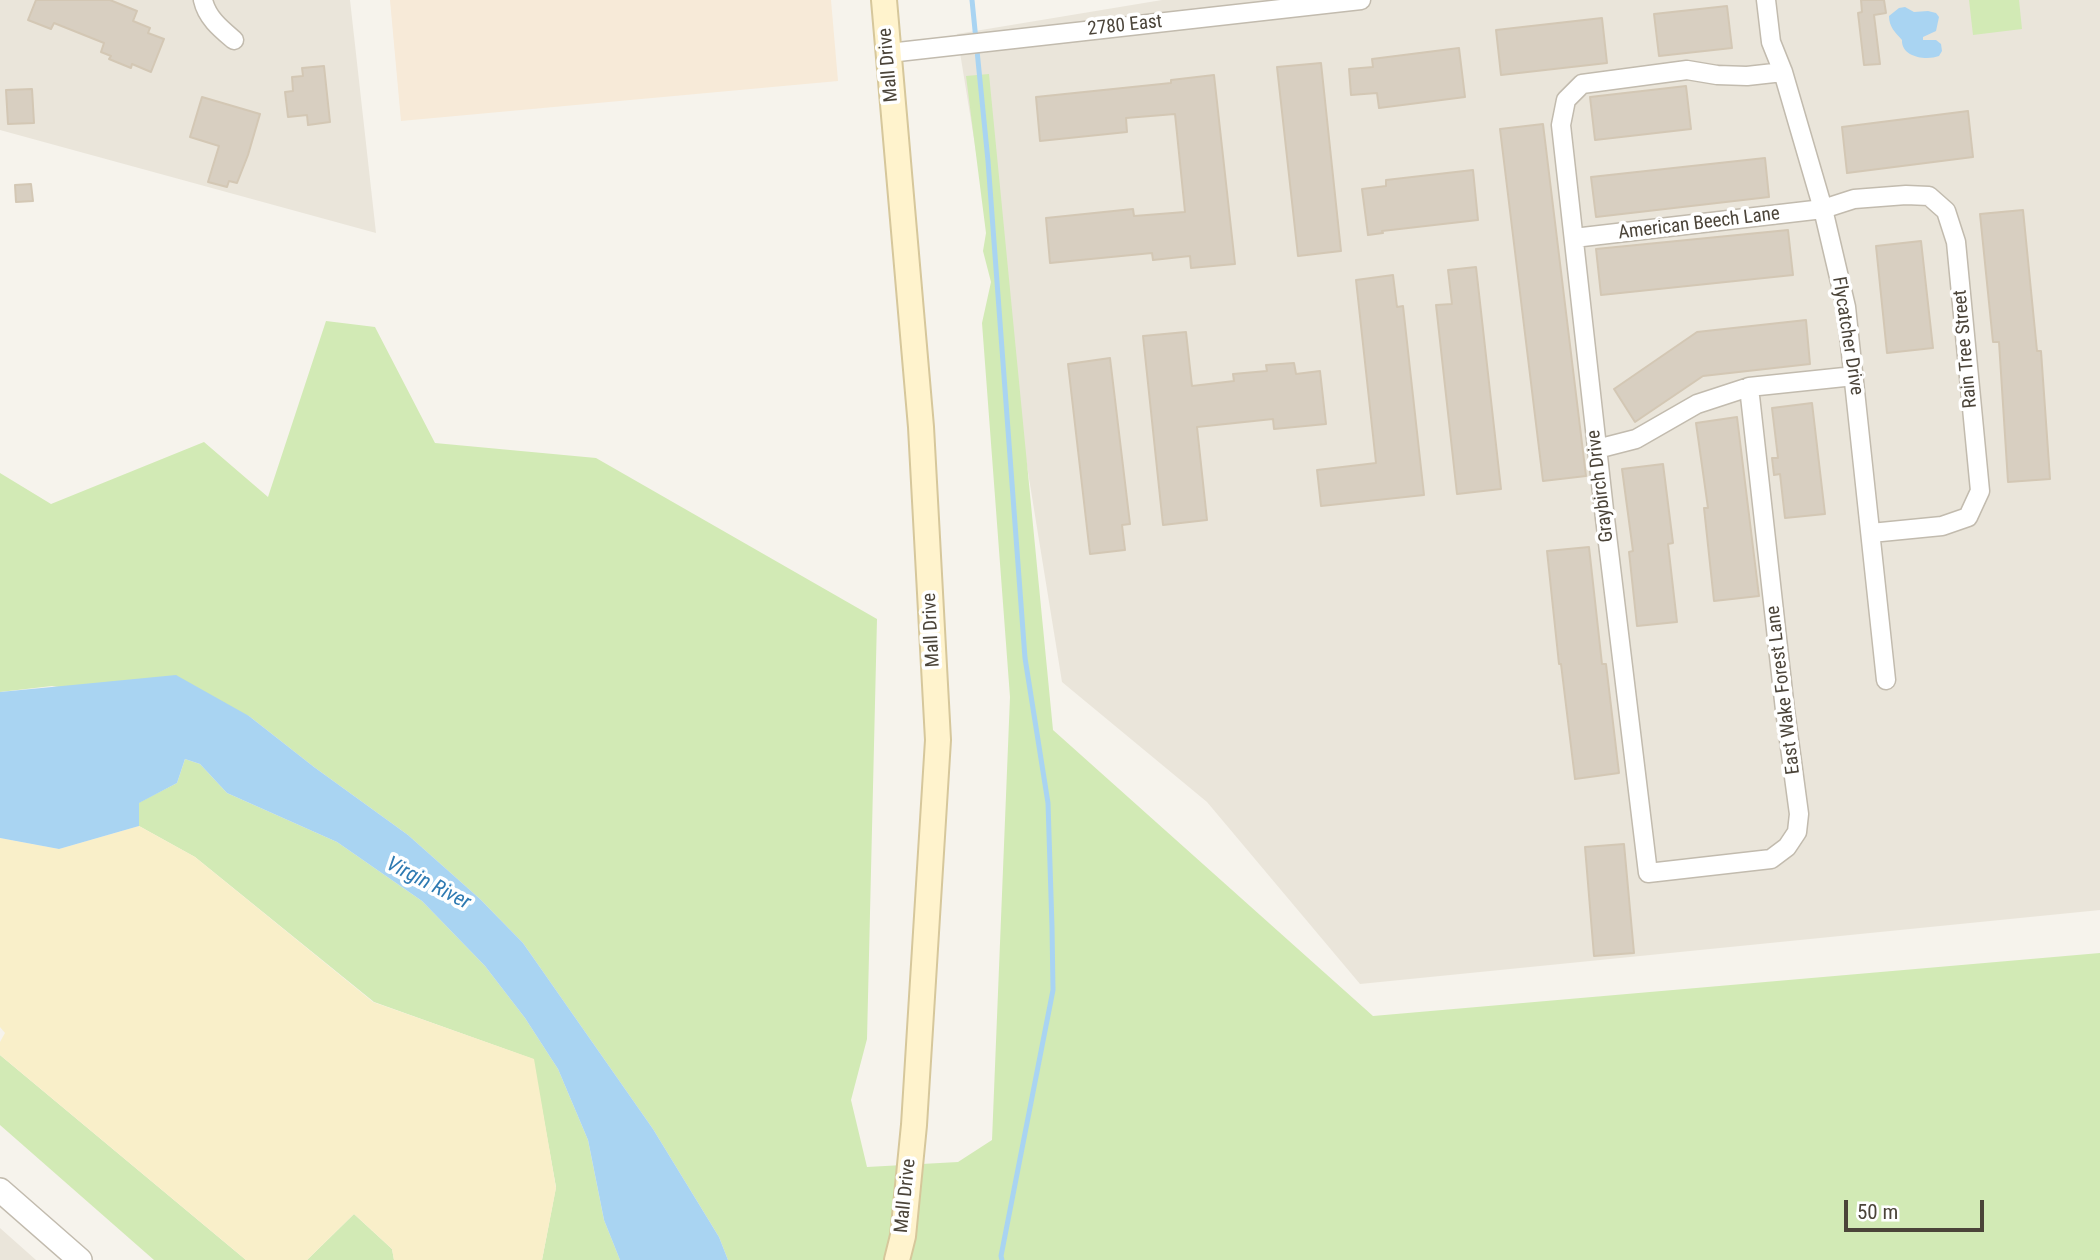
<!DOCTYPE html>
<html>
<head>
<meta charset="utf-8">
<style>
	body { margin:0 }
	#map { position:relative; width:2100px; height:1260px; overflow:hidden; background:#f6f3ec; font-family:"Roboto Condensed",sans-serif }
	canvas { display:block }
	.scale { position:absolute; left:1844px; top:1200px; width:140px; height:32px; box-sizing:border-box; border:4px solid #4b4439; border-top:0; padding-left:9px; font-size:21px; line-height:24px; white-space:nowrap; color:#4b4439; -webkit-text-stroke:5px #fff; paint-order:stroke }
</style>
</head>
<body>
<div id="map">
<canvas width="2100" height="1260"></canvas>
<div class="scale">50 m</div>
</div>
<script>
const ctx = document.querySelector('canvas').getContext('2d');
ctx.lineJoin = 'round';
function paint(path, color) { ctx.fillStyle = color; ctx.fill(path, 'evenodd'); }
function strokePath(path, color, width, dash) { ctx.strokeStyle = color; ctx.lineWidth = width; ctx.lineCap = dash ? 'butt' : 'round'; ctx.setLineDash(dash || []); ctx.stroke(path); }
function write(font, color, halo, rows, align = 'center') {
  ctx.font = font + ' "Roboto Condensed",sans-serif'; ctx.lineWidth = 7; ctx.setLineDash([]); ctx.textBaseline = 'middle'; ctx.strokeStyle = halo; ctx.fillStyle = color; for (const [text, x, y, turn = 0] of rows) {
    ctx.save(); ctx.translate(x, y); ctx.rotate((+turn || 0) * Math.PI / 180); ctx.textAlign = isNaN(turn) ? turn : align; if (halo) ctx.strokeText(text, 0, 0); ctx.fillText(text, 0, 0); ctx.restore();
  }
}
const residential = new Path2D(`
	M 0,0 L 350,0 L 376,233 L 0,130 Z
	M 1162,0 L 2100,0 L 2100,910 L 1360,984 L 1207,802 L 1062,682 L 957,34 Z
	M 0,1228 L 36,1260 L 0,1260 Z`);
const commercial = new Path2D(`
	M 390,0 L 831,0 L 838,81 L 401,121 Z`);
const green = new Path2D(`
	M 1969,0 L 2019,0 L 2022,29 L 1973,35 Z
	M 989,74 L 1053,730 L 1373,1016 L 2100,953 L 2100,1260 L 728,1260 L 719,1237 L 653,1129 L 523,943 L 480,899 L 408,835 L 314,767 L 249,716 L 52,686 L 0,692 L 0,473 L 51,504 L 204,442 L 268,497 L 326,321 L 375,327 L 435,443 L 596,458 L 877,619 L 867,1039 L 851,1100 L 867,1167 L 958,1162 L 992,1140 L 1010,697 L 982,323 L 991,282 L 983,251 L 986,233 L 966,76 Z
	M 185,759 L 200,764 L 227,793 L 337,842 L 422,901 L 485,966 L 525,1018 L 558,1069 L 588,1140 L 604,1220 L 620,1260 L 542,1260 L 556,1187 L 533,1059 L 374,1002 L 195,857 L 139,826 L 138,803 L 177,783 Z
	M 0,1055 L 246,1260 L 154,1260 L 0,1125 Z
	M 354,1214 L 392,1249 L 394,1260 L 307,1260 Z`);
const sand = new Path2D(`
	M 139,826 L 195,857 L 373,1002 L 534,1059 L 556,1188 L 542,1260 L 394,1260 L 392,1249 L 354,1214 L 307,1260 L 246,1260 L 0,1055 L 0,1042 L 5,1033 L 0,1027 L 0,838 L 59,849 Z`);
const water = new Path2D(`
	M 1905,7 L 1914,12 L 1928,11 L 1936,13 L 1939,17 L 1936,31 L 1923,37 L 1923,40 L 1936,40 L 1941,44 L 1942,51 L 1939,56 C 1926,61 1901,57 1902,40 C 1895,32 1889,27 1889,16 L 1899,8 Z
	M 176,675 L 249,716 L 314,767 L 408,835 L 480,899 L 523,943 L 653,1129 L 719,1237 L 728,1260 L 620,1260 L 604,1220 L 588,1140 L 558,1069 L 525,1018 L 485,966 L 422,901 L 337,842 L 227,793 L 200,764 L 185,759 L 177,783 L 139,803 L 139,826 L 59,849 L 0,838 L 0,692 Z`);
const stream = new Path2D(`
	M 972,0 L 988,161 L 1025,658 L 1048,803 L 1052,927 L 1053,990 L 1001,1256 L 1002,1260`);
const building = new Path2D(`
	M 36,0 L 110,0 L 137,11 L 133,21 L 150,28 L 148,33 L 164,39 L 151,72 L 132,64 L 131,68 L 109,59 L 111,56 L 101,52 L 104,43 L 54,23 L 51,29 L 28,20 Z
	M 1861,0 L 1884,0 L 1886,13 L 1874,15 L 1880,64 L 1864,65 L 1858,13 L 1862,12 Z
	M 1727,6 L 1732,48 L 1659,56 L 1654,14 Z
	M 1602,18 L 1607,63 L 1501,75 L 1496,30 Z
	M 1459,48 L 1465,97 L 1379,108 L 1377,93 L 1351,95 L 1349,69 L 1373,67 L 1372,59 Z
	M 1321,63 L 1341,251 L 1298,256 L 1277,67 Z
	M 324,66 L 330,122 L 308,125 L 307,115 L 288,117 L 285,92 L 293,91 L 292,77 L 303,76 L 302,68 Z
	M 1214,75 L 1235,264 L 1191,268 L 1190,256 L 1153,260 L 1152,253 L 1050,263 L 1046,218 L 1133,209 L 1134,216 L 1185,212 L 1175,114 L 1126,118 L 1127,132 L 1040,141 L 1036,97 L 1171,83 L 1171,80 Z
	M 1686,86 L 1691,129 L 1595,140 L 1590,97 Z
	M 32,89 L 34,123 L 8,124 L 6,90 Z
	M 202,97 L 260,114 L 248,155 L 237,183 L 229,181 L 227,187 L 208,182 L 219,146 L 190,137 Z
	M 1968,111 L 1973,157 L 1847,173 L 1842,127 Z
	M 1543,124 L 1586,476 L 1543,481 L 1500,129 Z
	M 1765,158 L 1769,197 L 1596,217 L 1591,177 Z
	M 1473,170 L 1478,220 L 1382,231 L 1383,233 L 1368,235 L 1362,189 L 1386,186 L 1386,180 Z
	M 31,184 L 33,201 L 16,202 L 15,185 Z
	M 2023,210 L 2037,351 L 2041,351 L 2050,479 L 2008,482 L 1999,342 L 1993,342 L 1980,214 Z
	M 1788,230 L 1793,275 L 1601,295 L 1596,249 Z
	M 1921,241 L 1933,348 L 1887,353 L 1876,246 Z
	M 1476,267 L 1501,489 L 1457,494 L 1436,305 L 1452,304 L 1448,270 Z
	M 1393,275 L 1397,307 L 1403,306 L 1424,495 L 1321,506 L 1317,470 L 1376,463 L 1356,280 Z
	M 1806,320 L 1810,364 L 1703,376 L 1635,422 L 1614,389 L 1697,332 Z
	M 1186,332 L 1192,386 L 1234,381 L 1233,374 L 1267,371 L 1266,365 L 1294,363 L 1296,374 L 1320,371 L 1326,424 L 1274,429 L 1273,419 L 1197,427 L 1207,520 L 1163,525 L 1143,336 Z
	M 1110,358 L 1130,524 L 1122,525 L 1125,550 L 1090,554 L 1068,364 Z
	M 1812,403 L 1825,514 L 1785,518 L 1780,474 L 1774,475 L 1772,458 L 1778,458 L 1772,408 Z
	M 1737,417 L 1759,596 L 1714,601 L 1704,508 L 1708,508 L 1696,423 Z
	M 1663,464 L 1673,543 L 1668,544 L 1677,622 L 1637,626 L 1629,552 L 1633,551 L 1622,469 Z
	M 1589,547 L 1602,664 L 1606,664 L 1619,773 L 1575,779 L 1561,664 L 1559,664 L 1547,551 Z
	M 1624,844 L 1634,953 L 1594,956 L 1585,847 Z`);
const minor = new Path2D(`
	M 203,0 C 207,18 221,29 234,40
	M 1766,0 L 1771,42 L 1783,72 L 1823,209 L 1846,307 L 1886,680
	M 889,53 L 1361,0
	M 1574,238 L 1823,209 L 1854,199 L 1906,195 L 1929,196 L 1946,211 L 1956,242 L 1980,491 L 1968,517 L 1942,526 L 1871,533
	M 1749,387 L 1785,710 L 1799,814 L 1797,832 L 1787,847 L 1771,859 L 1648,873 L 1604,510 L 1561,125 L 1566,100 L 1582,84 L 1687,70 L 1717,75 L 1747,76 L 1783,72
	M 1597,449 L 1636,439 L 1697,404 L 1749,387 L 1854,376`);
const tertiary = new Path2D(`
	M 0,1190 L 80,1260`);
const secondary = new Path2D(`
	M 884,0 L 921,427 L 938,740 L 914,1125 L 903,1236 L 897,1260`);
const streetNames = [
	["2780 East",1125,26,-6],
	["Mall Drive",889,65,-95],
	["American Beech Lane",1699,224,-7],
	["Flycatcher Drive",1847,336,81],
	["Rain Tree Street",1966,349,-95],
	["Graybirch Drive",1601,486,-97],
	["Mall Drive",932,630,-93],
	["East Wake Forest Lane",1784,690,-97],
	["Mall Drive",906,1196,-84]
];
const waterNames = [
	["Virgin River",428,884,27]
];
paint(residential, '#eae5da');
paint(commercial, '#f7ead8');
paint(green, '#d2eab5');
paint(sand, '#f9efc9');
paint(water, '#a9d4f2');
strokePath(stream, '#a9d4f2', 5);
paint(building, '#d8cfc1');
strokePath(building, '#d3c7b4', 2);
strokePath(minor, '#c2bbae', 21);
strokePath(tertiary, '#c2bbae', 26);
strokePath(secondary, '#d6c79b', 28);
strokePath(minor, '#fff', 18);
strokePath(tertiary, '#fff', 23);
strokePath(secondary, '#fff3cd', 24);
write('19px', '#4b4439', '#fff', streetNames);
write('italic 21px', '#2e7ab2', '#fff', waterNames);
</script>
</body>
</html>
